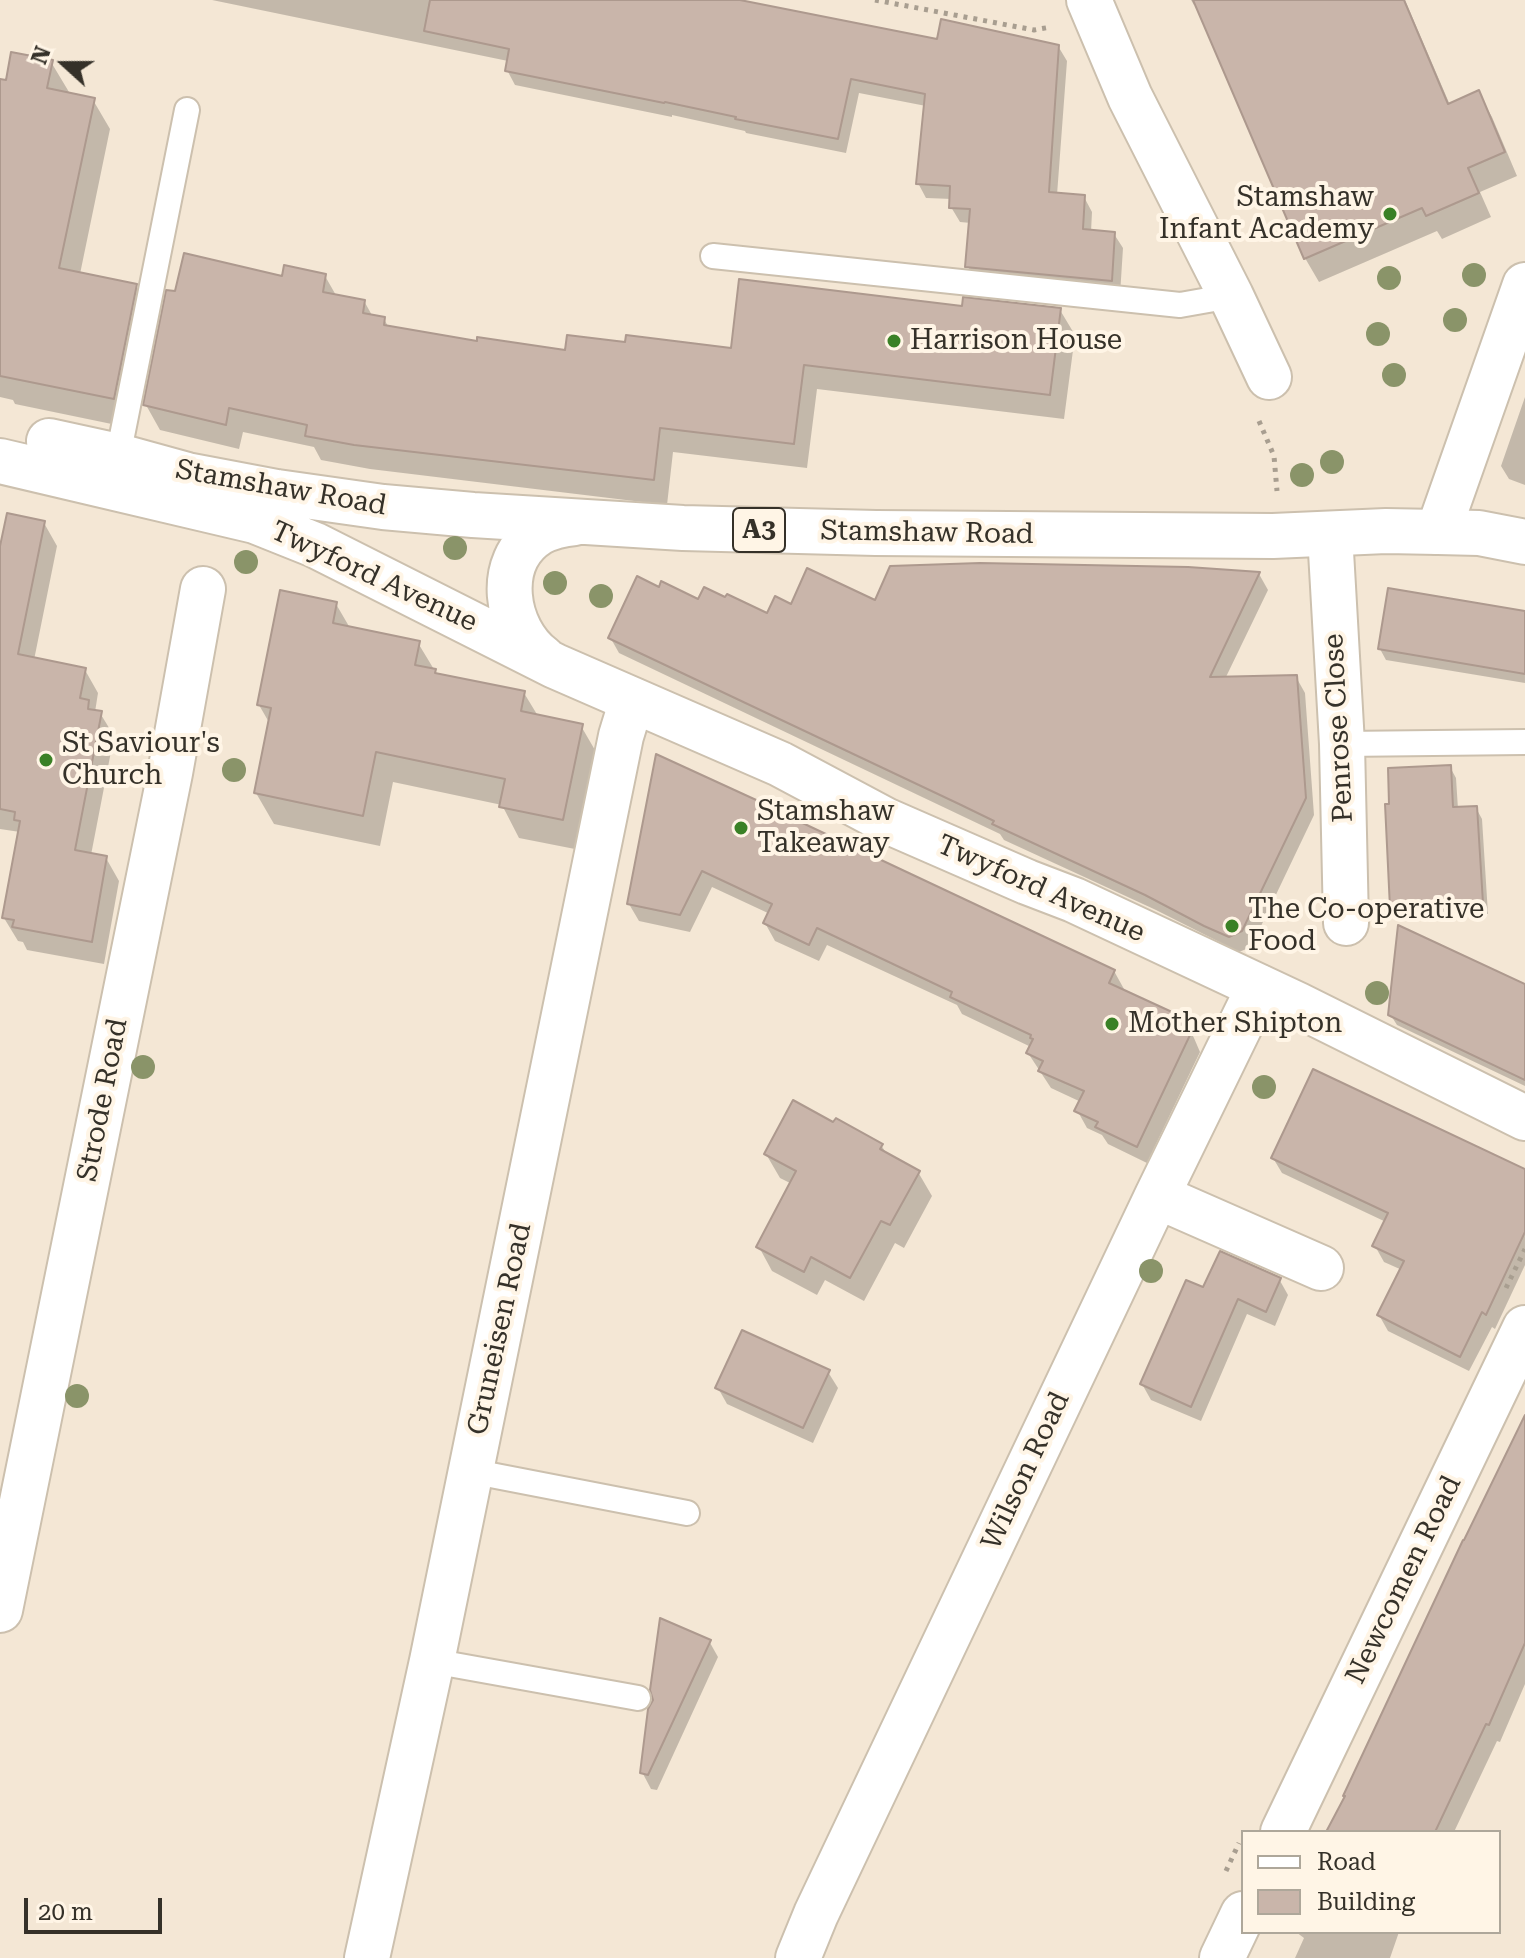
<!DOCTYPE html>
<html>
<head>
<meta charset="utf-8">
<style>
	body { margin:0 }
	#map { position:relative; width:1525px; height:1958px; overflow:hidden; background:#f4e7d5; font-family:"Roboto Serif",serif }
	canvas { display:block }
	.legend { position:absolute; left:1241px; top:1830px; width:260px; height:104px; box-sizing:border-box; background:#fff5e6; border:2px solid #aea79a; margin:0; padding:10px 14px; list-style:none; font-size:24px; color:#353129 }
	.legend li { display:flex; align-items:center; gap:16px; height:40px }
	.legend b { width:40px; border:2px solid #aea79a }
	.north { position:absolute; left:24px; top:24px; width:80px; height:80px; -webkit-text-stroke:6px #fff5e6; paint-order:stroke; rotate:291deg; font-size:22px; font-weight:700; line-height:32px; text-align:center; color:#353129 }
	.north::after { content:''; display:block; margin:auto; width:28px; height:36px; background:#353129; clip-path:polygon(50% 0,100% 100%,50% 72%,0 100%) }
	.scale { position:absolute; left:24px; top:1898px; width:138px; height:36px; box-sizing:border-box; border:4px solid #353129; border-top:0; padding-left:10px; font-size:24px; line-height:28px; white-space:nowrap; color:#353129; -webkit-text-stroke:6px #fff5e6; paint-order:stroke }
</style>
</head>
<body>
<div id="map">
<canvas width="1525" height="1958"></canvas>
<ul class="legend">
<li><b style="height:10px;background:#fff"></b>Road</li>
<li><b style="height:22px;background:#c9b5aa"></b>Building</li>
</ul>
<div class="north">N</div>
<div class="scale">20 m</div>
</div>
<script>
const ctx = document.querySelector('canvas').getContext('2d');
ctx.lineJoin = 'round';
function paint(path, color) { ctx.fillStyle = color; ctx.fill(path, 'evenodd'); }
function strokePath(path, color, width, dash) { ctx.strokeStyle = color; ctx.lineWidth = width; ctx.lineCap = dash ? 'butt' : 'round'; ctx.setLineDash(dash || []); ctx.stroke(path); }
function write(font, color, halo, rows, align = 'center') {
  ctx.font = font + ' "Roboto Serif",serif'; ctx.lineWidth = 8; ctx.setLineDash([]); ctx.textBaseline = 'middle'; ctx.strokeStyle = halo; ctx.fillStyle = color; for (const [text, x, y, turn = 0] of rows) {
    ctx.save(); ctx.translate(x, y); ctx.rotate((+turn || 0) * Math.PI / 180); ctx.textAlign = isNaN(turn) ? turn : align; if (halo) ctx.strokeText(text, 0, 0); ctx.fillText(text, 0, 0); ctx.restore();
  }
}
const shadow = new Path2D(`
	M 212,0 L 735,0 L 939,42 L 1058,46 L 1067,61 L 1057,195 L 1084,197 L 1092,212 L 1091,232 L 1114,234 L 1123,248 L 1120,295 L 976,282 L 968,267 L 971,223 L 960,222 L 951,207 L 952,199 L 926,198 L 918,183 L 926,106 L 859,93 L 846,153 L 746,133 L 745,131 L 672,115 L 672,117 L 515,85 L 507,70 L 508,61 Z
	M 1191,0 L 1405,0 L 1450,105 L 1478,93 L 1492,117 L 1517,176 L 1480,192 L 1491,217 L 1442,239 L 1437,231 L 1319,282 L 1305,258 L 1197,4 L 1194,5 Z
	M 51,62 L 69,92 L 68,95 L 93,100 L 110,129 L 80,274 L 136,286 L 153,315 L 131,428 L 15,404 L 13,400 L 0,397 L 0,81 L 7,82 Z
	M 325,276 L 337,297 L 364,301 L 373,317 L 384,319 L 389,328 L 479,343 L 566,352 L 627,344 L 733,350 L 964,308 L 1060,310 L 1075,335 L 1064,419 L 817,389 L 807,468 L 673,452 L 667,505 L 370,469 L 321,460 L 314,447 L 243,432 L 239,449 L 160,430 L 146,405 L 283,278 Z
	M 1525,397 L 1525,485 L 1509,479 L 1501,466 Z
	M 44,523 L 57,546 L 34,660 L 85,670 L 98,693 L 95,712 L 100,713 L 114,736 L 91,855 L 106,858 L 119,881 L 104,964 L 27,950 L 23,942 L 18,941 L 4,918 L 20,832 L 0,829 L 0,544 L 2,545 Z
	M 1188,569 L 1259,574 L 1268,590 L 1225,679 L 1296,677 L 1305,693 L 1314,815 L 1251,947 L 1239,952 L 1156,910 L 1004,840 L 1000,834 L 619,653 L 610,637 L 660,590 L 699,602 L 768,615 L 792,607 L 876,603 Z
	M 336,604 L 350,628 L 418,643 L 438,676 L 524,693 L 538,716 L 581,726 L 599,757 L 580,850 L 519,838 L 502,805 L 393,782 L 380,846 L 274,824 L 256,793 L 270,724 L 259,705 Z
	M 1525,613 L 1525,683 L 1386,660 L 1380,649 Z
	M 657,757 L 1114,971 L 1124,989 L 1122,992 L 1184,1019 L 1194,1038 L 1200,1052 L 1147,1163 L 1108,1144 L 1102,1135 L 1087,1128 L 1077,1110 L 1081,1102 L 1051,1088 L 1028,1053 L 1031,1047 L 962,1014 L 957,1005 L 827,945 L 819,961 L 775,941 L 765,923 L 770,914 L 712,887 L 690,932 L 639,921 L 629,904 Z
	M 1450,767 L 1456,778 L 1458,809 L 1476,808 L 1482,819 L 1488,914 L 1398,919 L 1392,908 Z
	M 1525,1003 L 1525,1086 L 1397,1025 L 1390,1014 Z
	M 881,1145 L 888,1156 L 918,1172 L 932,1196 L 904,1248 L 895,1243 L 864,1301 L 825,1280 L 817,1295 L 772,1271 L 759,1247 L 792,1184 L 780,1178 L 766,1154 Z
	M 1273,1158 L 1525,1172 L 1525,1265 L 1495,1329 L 1492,1327 L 1469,1371 L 1388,1331 L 1379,1315 L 1402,1270 L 1384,1262 L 1375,1246 L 1386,1222 L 1282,1173 Z
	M 1279,1279 L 1288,1295 L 1275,1326 L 1247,1314 L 1201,1421 L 1151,1400 L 1142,1384 L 1204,1290 Z
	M 828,1372 L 838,1388 L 813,1443 L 727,1404 L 718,1388 Z
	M 1525,1420 L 1525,1684 L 1500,1742 L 1497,1741 L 1454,1832 L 1327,1832 Z
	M 709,1641 L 718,1657 L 657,1790 L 651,1789 L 642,1772 Z
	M 1296,1932 L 1399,1932 L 1390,1958 L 1295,1958 L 1304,1938 Z`);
const building = new Path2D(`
	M 430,0 L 740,0 L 937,39 L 941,19 L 1059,45 L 1049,192 L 1085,195 L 1083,229 L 1115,232 L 1112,281 L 965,267 L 970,209 L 949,208 L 950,186 L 916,184 L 925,94 L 851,79 L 838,139 L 735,119 L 736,117 L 665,102 L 664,103 L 505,71 L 509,49 L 424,31 Z
	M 1193,0 L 1404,0 L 1448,104 L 1479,90 L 1505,152 L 1468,168 L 1479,193 L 1426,216 L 1422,208 L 1304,259 Z
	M 11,52 L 53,60 L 47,88 L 95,98 L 59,268 L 137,284 L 114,399 L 0,376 L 0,79 L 6,80 Z
	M 184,253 L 282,276 L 284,265 L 326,274 L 323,292 L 365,300 L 363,313 L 385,317 L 384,325 L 477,341 L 477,337 L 565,350 L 567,335 L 625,342 L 626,335 L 731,348 L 739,279 L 962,306 L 963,297 L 1061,308 L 1050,395 L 804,365 L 794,444 L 660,428 L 654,480 L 354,445 L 305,436 L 307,425 L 229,408 L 226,425 L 143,405 L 166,290 L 175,291 Z
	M 7,513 L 45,521 L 18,654 L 86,668 L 80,698 L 89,700 L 88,709 L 102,711 L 75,850 L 107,856 L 92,942 L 12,927 L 14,920 L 2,918 L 20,821 L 14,820 L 15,812 L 0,809 L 0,546 Z
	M 980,563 L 1188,567 L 1260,572 L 1210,677 L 1297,675 L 1306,798 L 1242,931 L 1229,937 L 1204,926 L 1145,895 L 992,824 L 994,821 L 959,804 L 608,638 L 637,576 L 659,587 L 661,581 L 698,599 L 704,587 L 725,597 L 727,594 L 767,613 L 775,596 L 791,604 L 807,568 L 875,600 L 890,566 Z
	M 1388,588 L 1525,611 L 1525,674 L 1378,649 Z
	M 280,590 L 337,602 L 333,623 L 420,641 L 415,665 L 436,669 L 435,673 L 525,691 L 521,711 L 583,724 L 563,820 L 499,807 L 505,779 L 376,752 L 363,816 L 254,793 L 271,708 L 257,705 Z
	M 656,754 L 778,810 L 777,811 L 1115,970 L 1109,983 L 1185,1018 L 1191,1033 L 1137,1147 L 1095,1127 L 1098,1122 L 1074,1111 L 1084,1091 L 1038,1071 L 1043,1061 L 1026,1053 L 1033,1039 L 1030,1038 L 1031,1035 L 950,997 L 952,992 L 817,928 L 809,945 L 763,923 L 772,904 L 734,886 L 702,871 L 680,915 L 627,904 Z
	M 1451,765 L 1453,807 L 1477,806 L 1483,903 L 1390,908 L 1385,804 L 1389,804 L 1388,768 Z
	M 1398,925 L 1525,984 L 1525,1080 L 1388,1015 Z
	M 1313,1069 L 1525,1169 L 1525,1232 L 1486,1315 L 1482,1312 L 1460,1357 L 1377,1315 L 1404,1261 L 1372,1246 L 1388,1213 L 1271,1158 Z
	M 793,1100 L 833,1122 L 836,1118 L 883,1144 L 880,1149 L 920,1171 L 890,1225 L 881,1221 L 850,1278 L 811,1257 L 804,1272 L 756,1247 L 796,1171 L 764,1154 Z
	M 1220,1251 L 1281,1278 L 1266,1312 L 1238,1299 L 1191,1407 L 1140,1384 L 1186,1280 L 1203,1287 Z
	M 742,1330 L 830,1370 L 803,1428 L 715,1388 Z
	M 1525,1415 L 1525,1643 L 1489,1725 L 1486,1724 L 1435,1832 L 1326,1832 L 1345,1796 L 1343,1796 L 1463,1540 L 1464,1540 Z
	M 660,1618 L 711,1640 L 648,1775 L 640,1773 L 648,1709 L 653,1700 L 650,1690 Z`);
const path = new Path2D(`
	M 875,0 L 1034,30 L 1051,27
	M 1259,421 L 1274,456 L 1277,491
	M 1506,1288 L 1525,1249
	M 1226,1871 L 1239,1843`);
const service = new Path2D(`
	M 713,256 L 1180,305 L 1231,296
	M 118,456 L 187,110
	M 1342,744 L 1525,742
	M 470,1471 L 687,1513
	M 432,1661 L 638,1698`);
const minor = new Path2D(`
	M 1089,0 L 1130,97 L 1231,296 L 1269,377
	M 1438,532 L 1525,285
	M 1330,534 L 1342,744 L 1346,923
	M 1157,1196 L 1321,1268
	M 0,1610 L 170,773 L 203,589
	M 1283,1832 L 1525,1328
	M 367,1958 L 432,1661 L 621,736 L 632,700
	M 798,1958 L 816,1914 L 1157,1196 L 1259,987
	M 1222,1958 L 1243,1914`);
const primary = new Path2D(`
	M 49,441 L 118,456 L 187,475 L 277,492 L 383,507 L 473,515 L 683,528 L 876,533 L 1273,536 L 1386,531 L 1438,532 L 1479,533 L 1525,542
	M 0,461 L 255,521 L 315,545 L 555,666 L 780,764 L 885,820 L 1027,882 L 1074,900 L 1298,1005 L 1525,1118
	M 543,658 C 505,630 494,561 539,533 C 550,527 563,524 575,523`);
const trees = [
	[1474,275],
	[1389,278],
	[1455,320],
	[1378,334],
	[1394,375],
	[1332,462],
	[1302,475],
	[455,548],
	[246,562],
	[555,583],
	[601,596],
	[234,770],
	[1377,993],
	[143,1067],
	[1264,1087],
	[1151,1271],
	[77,1396]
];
const markers = [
	[1390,214,8,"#3a8126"],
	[894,341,8,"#3a8126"],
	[46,760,8,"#3a8126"],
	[741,828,8,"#3a8126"],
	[1232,926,8,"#3a8126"],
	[1112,1024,8,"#3a8126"]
];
const shields = [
	[759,530,52]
];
const shieldNames = [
	["A3",759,530]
];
const poiNames = [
	["Stamshaw",1374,198,"right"],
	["Infant Academy",1374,230,"right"],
	["Harrison House",910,341],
	["St Saviour's",62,744],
	["Church",62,776],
	["Stamshaw",757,812],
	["Takeaway",757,844],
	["The Co-operative",1248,910],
	["Food",1248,942],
	["Mother Shipton",1128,1024]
];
const streetNames = [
	["Stamshaw Road",281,488,10],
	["Stamshaw Road",927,533,1],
	["Twyford Avenue",374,577,25],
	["Penrose Close",1339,728,-93],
	["Twyford Avenue",1041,889,24],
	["Strode Road",103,1100,-79],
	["Gruneisen Road",500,1329,-78],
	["Wilson Road",1026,1471,-65],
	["Newcomen Road",1404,1580,-64]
];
paint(shadow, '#0003');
paint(building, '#c9b5aa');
strokePath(building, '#ad998e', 2);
strokePath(service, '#ccc0ae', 28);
strokePath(minor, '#ccc0ae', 48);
strokePath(primary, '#ccc0ae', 48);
strokePath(path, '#a89e90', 5, [4, 6]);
strokePath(service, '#fff', 24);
strokePath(minor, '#fff', 44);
strokePath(primary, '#fff', 44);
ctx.fillStyle = '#8a9469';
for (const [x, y] of trees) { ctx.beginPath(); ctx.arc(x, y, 12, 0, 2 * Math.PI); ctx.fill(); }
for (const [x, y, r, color] of markers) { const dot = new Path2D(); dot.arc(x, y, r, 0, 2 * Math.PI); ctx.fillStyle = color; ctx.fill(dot); strokePath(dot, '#fff5e6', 3); }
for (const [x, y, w] of shields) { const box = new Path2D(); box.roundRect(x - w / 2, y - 22, w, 44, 6); ctx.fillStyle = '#fff5e6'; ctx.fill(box); strokePath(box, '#353129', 2); }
write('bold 26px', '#353129', null, shieldNames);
write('28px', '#353129', '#fff5e6', poiNames, 'left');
write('28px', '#353129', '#fff5e6', streetNames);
</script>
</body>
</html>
